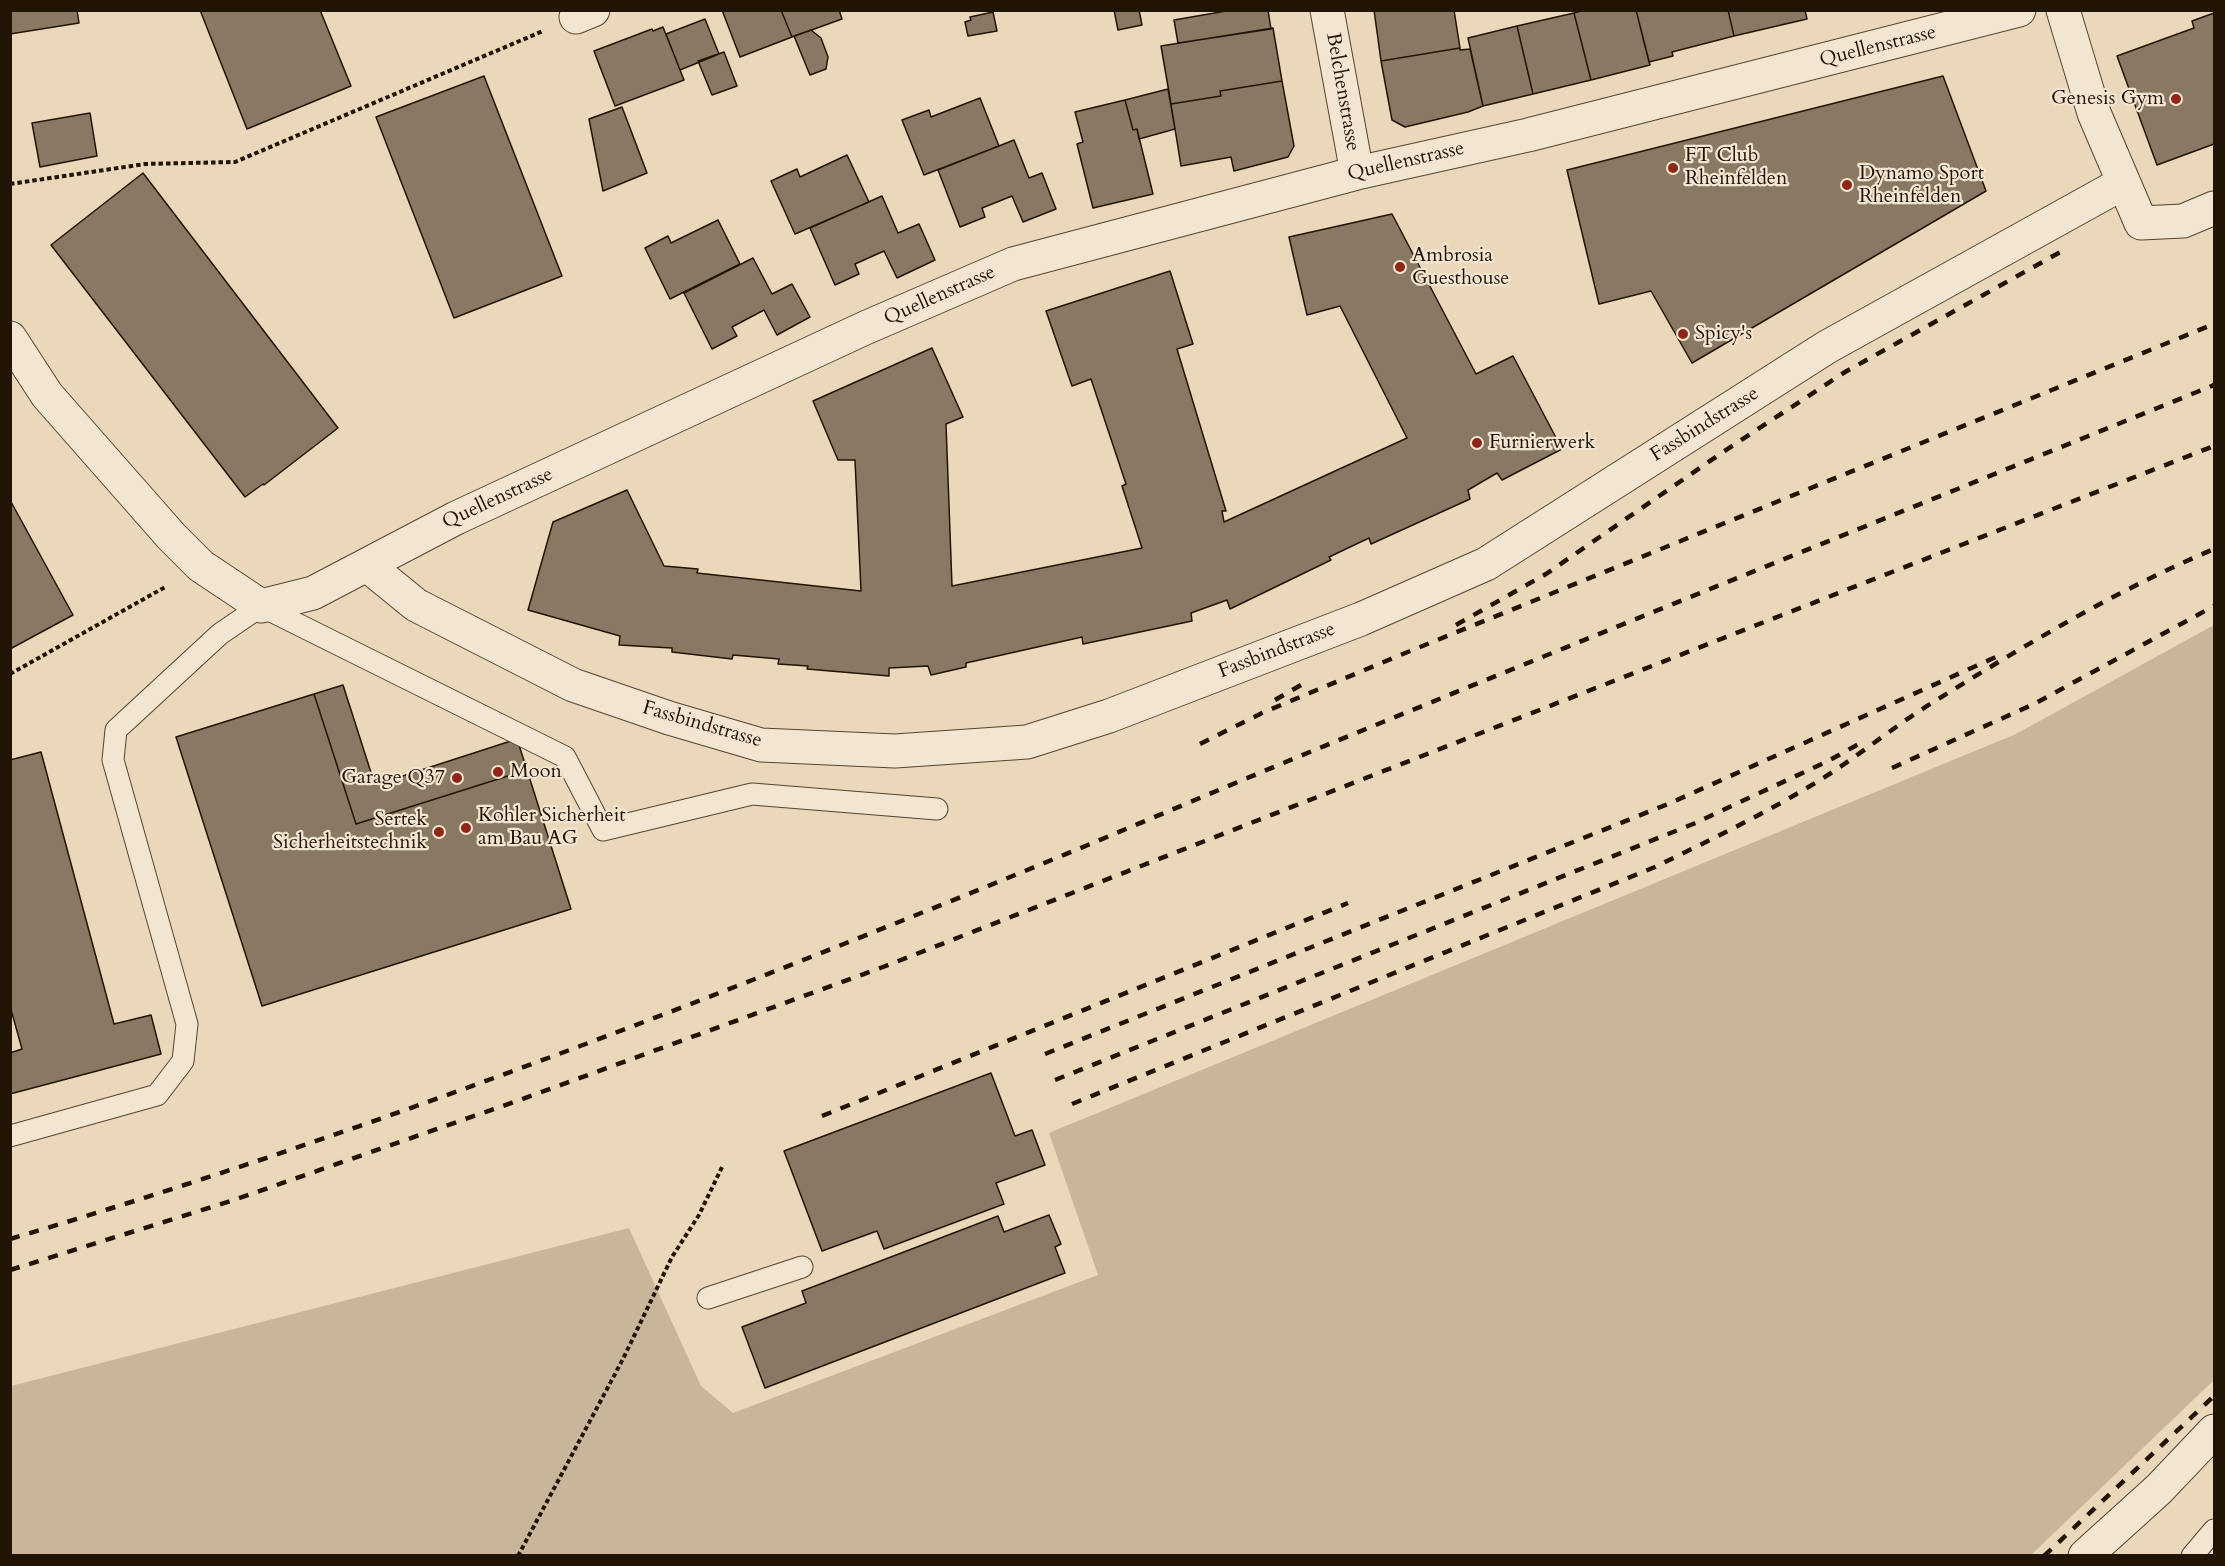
<!DOCTYPE html>
<html>
<head>
<meta charset="utf-8">
<style>
	body { margin:0 }
	#map { position:relative; width:2225px; height:1566px; overflow:hidden; background:#ebd7b9; font-family:Cardo,serif }
	canvas { display:block }
	.frame { position:absolute; inset:0; border:12px solid #211404; pointer-events:none }
</style>
</head>
<body>
<div id="map">
<canvas width="2225" height="1566"></canvas>
<div class="frame"></div>
</div>
<script>
const ctx = document.querySelector('canvas').getContext('2d');
ctx.lineJoin = 'round';
function paint(path, color) { ctx.fillStyle = color; ctx.fill(path, 'evenodd'); }
function strokePath(path, color, width, dash) { ctx.strokeStyle = color; ctx.lineWidth = width; ctx.lineCap = dash ? 'butt' : 'round'; ctx.setLineDash(dash || []); ctx.stroke(path); }
function write(font, color, halo, rows, align = 'center') {
  ctx.font = font + ' Cardo,serif'; ctx.lineWidth = 4.5; ctx.setLineDash([]); ctx.textBaseline = 'middle'; ctx.strokeStyle = halo; ctx.fillStyle = color; for (const [text, x, y, turn = 0] of rows) {
    ctx.save(); ctx.translate(x, y); ctx.rotate((+turn || 0) * Math.PI / 180); ctx.textAlign = isNaN(turn) ? turn : align; if (halo) ctx.strokeText(text, 0, 0); ctx.fillText(text, 0, 0); ctx.restore();
  }
}
const green = new Path2D(`
	M 2214,625 L 2214,1380 L 2031,1555 L 11,1555 L 11,1386 L 629,1228 L 701,1386 L 733,1413 L 1098,1275 L 1049,1133 L 2016,734 Z`);
const building = new Path2D(`
	M 10,10 L 77,10 L 79,23 L 10,34 Z
	M 200,10 L 320,10 L 351,86 L 247,129 Z
	M 722,10 L 781,10 L 792,37 L 740,57 Z
	M 781,10 L 839,10 L 842,19 L 792,37 Z
	M 1114,10 L 1139,10 L 1142,25 L 1118,30 Z
	M 1232,10 L 1268,10 L 1271,29 L 1178,43 L 1174,20 Z
	M 1374,10 L 1454,10 L 1460,48 L 1381,61 Z
	M 1584,10 L 1636,10 L 1650,65 L 1591,80 L 1574,13 Z
	M 1636,10 L 1728,10 L 1734,36 L 1672,52 L 1673,56 L 1649,62 Z
	M 1728,10 L 1805,10 L 1807,19 L 1734,36 Z
	M 993,12 L 997,31 L 968,36 L 965,22 L 971,20 L 970,17 Z
	M 1574,13 L 1591,80 L 1533,94 L 1517,26 Z
	M 2214,13 L 2214,144 L 2157,165 L 2117,56 L 2194,28 L 2192,21 Z
	M 705,19 L 719,54 L 680,70 L 666,34 Z
	M 1517,26 L 1533,94 L 1483,106 L 1468,38 Z
	M 663,27 L 684,80 L 615,106 L 594,51 L 652,29 L 653,31 Z
	M 1273,28 L 1282,81 L 1220,91 L 1221,96 L 1171,104 L 1161,46 Z
	M 811,30 L 821,38 L 828,57 L 826,69 L 810,75 L 794,36 Z
	M 1460,48 L 1460,50 L 1470,49 L 1483,106 L 1468,112 L 1405,127 L 1392,120 L 1381,61 Z
	M 724,52 L 737,86 L 712,95 L 698,61 Z
	M 484,76 L 562,276 L 454,318 L 376,117 Z
	M 1943,76 L 1986,191 L 1692,363 L 1651,291 L 1599,304 L 1567,170 Z
	M 1282,81 L 1294,146 L 1288,157 L 1234,171 L 1231,157 L 1181,166 L 1171,104 L 1221,96 L 1220,91 Z
	M 1168,89 L 1175,129 L 1139,139 L 1137,129 L 1133,130 L 1125,100 Z
	M 980,98 L 999,146 L 924,175 L 902,120 L 929,110 L 931,117 Z
	M 1125,100 L 1133,130 L 1137,129 L 1153,194 L 1093,208 L 1077,144 L 1083,142 L 1075,112 Z
	M 622,107 L 647,173 L 603,191 L 589,119 Z
	M 90,113 L 97,156 L 40,167 L 32,123 Z
	M 1014,140 L 1029,178 L 1042,173 L 1056,209 L 1023,222 L 1012,196 L 982,208 L 985,217 L 960,227 L 938,170 Z
	M 847,155 L 869,202 L 795,234 L 771,181 L 797,169 L 800,177 Z
	M 143,173 L 338,428 L 264,485 L 263,484 L 245,497 L 51,245 Z
	M 882,196 L 898,233 L 919,224 L 935,260 L 897,278 L 884,251 L 855,264 L 859,274 L 835,285 L 810,228 Z
	M 1392,214 L 1476,374 L 1513,356 L 1562,449 L 1502,480 L 1497,473 L 1468,490 L 1470,499 L 1371,544 L 1369,538 L 1329,557 L 1331,560 L 1230,609 L 1227,600 L 1191,613 L 1192,621 L 1083,644 L 1082,637 L 966,663 L 966,667 L 931,675 L 928,666 L 889,668 L 889,676 L 807,669 L 808,666 L 778,664 L 779,659 L 733,655 L 732,659 L 672,652 L 672,648 L 619,645 L 620,636 L 528,610 L 553,522 L 627,490 L 664,566 L 698,569 L 697,573 L 861,591 L 855,460 L 838,460 L 813,401 L 932,348 L 963,417 L 946,424 L 952,586 L 1142,548 L 1122,486 L 1126,484 L 1091,379 L 1072,386 L 1046,311 L 1170,271 L 1193,344 L 1177,349 L 1226,511 L 1222,511 L 1224,522 L 1407,438 L 1340,306 L 1307,315 L 1289,237 Z
	M 718,220 L 740,264 L 670,299 L 645,248 L 668,236 L 671,243 Z
	M 753,258 L 772,294 L 792,284 L 810,317 L 777,335 L 764,310 L 732,327 L 737,336 L 712,349 L 684,293 Z
	M 10,500 L 73,615 L 10,649 Z
	M 343,685 L 375,785 L 517,739 L 527,770 L 356,824 L 314,694 Z
	M 314,694 L 356,824 L 527,770 L 571,909 L 262,1006 L 176,737 Z
	M 41,752 L 114,1024 L 151,1015 L 161,1054 L 10,1094 L 10,1053 L 22,1049 L 10,1006 L 10,760 Z
	M 991,1073 L 1015,1136 L 1032,1130 L 1045,1165 L 996,1183 L 1004,1204 L 884,1249 L 877,1231 L 822,1251 L 784,1151 Z
	M 1049,1215 L 1061,1244 L 1055,1247 L 1065,1273 L 765,1388 L 742,1327 L 806,1303 L 802,1291 L 998,1216 L 1004,1232 Z`);
const path = new Path2D(`
	M 10,184 L 145,164 L 235,162 L 543,31
	M 10,674 L 167,586
	M 518,1556 L 623,1359 L 672,1257 L 699,1215 L 723,1165`);
const lane = new Path2D(`
	M 10,1136 L 157,1095 L 183,1061 L 187,1024 L 113,760 L 116,730 L 220,634 L 261,606 L 565,757 L 603,830 L 752,794 L 937,809
	M 708,1298 L 802,1267
	M 2192,1556 L 2214,1530`);
const street = new Path2D(`
	M 1327,10 L 1357,173
	M 2063,10 L 2094,113 L 2141,223 L 2183,221 L 2214,208
	M 576,17 L 593,10
	M 10,338 L 47,395 L 171,536 L 201,566 L 261,606 L 313,593 L 456,518 L 865,328 L 1013,264 L 1357,173 L 1528,135 L 2019,10
	M 367,565 L 416,605 L 573,685 L 669,718 L 761,745 L 895,751 L 1027,742 L 1109,716 L 1361,619 L 1486,564 L 1827,347 L 2123,183
	M 2085,1556 L 2159,1489 L 2214,1431`);
const rail = new Path2D(`
	M 1456,625 L 1546,574 L 1723,452 L 1845,372 L 2064,250
	M 1275,700 L 1301,685
	M 1200,744 L 1262,713 L 1398,656 L 2214,324
	M 1892,768 L 2034,704 L 2214,606
	M 1045,1054 L 1668,804 L 1996,657
	M 1055,1080 L 1693,824 L 1828,761 L 1866,740
	M 1072,1104 L 1655,867 C 1714,838 1775,809 1831,773 C 1866,750 1899,723 1935,701 C 2025,645 2117,590 2214,549
	M 822,1116 L 1348,903
	M 10,1239 C 352,1138 686,1009 1015,875 C 1118,833 1220,789 1322,747 C 1619,625 1917,506 2214,385
	M 10,1270 L 231,1201 L 517,1101 L 883,967 L 2214,446
	M 2044,1556 L 2214,1396`);
const markers = [
	[2176,99,6,"#8f2418"],
	[1673,168,6,"#8f2418"],
	[1847,185,6,"#8f2418"],
	[1400,267,6,"#8f2418"],
	[1683,334,6,"#8f2418"],
	[1477,443,6,"#8f2418"],
	[498,772,6,"#8f2418"],
	[457,778,6,"#8f2418"],
	[466,828,6,"#8f2418"],
	[439,832,6,"#8f2418"]
];
const streetNames = [
	["Quellenstrasse",1878,47,-14],
	["Belchenstrasse",1342,92,80],
	["Quellenstrasse",1406,162,-13],
	["Quellenstrasse",940,296,-24],
	["Fassbindstrasse",1705,425,-32],
	["Quellenstrasse",498,499,-25],
	["Fassbindstrasse",1277,651,-21],
	["Fassbindstrasse",702,725,16]
];
const poiNames = [
	["Genesis Gym",2164,99,"right"],
	["FT Club",1685,156],
	["Rheinfelden",1685,179],
	["Dynamo Sport",1859,174],
	["Rheinfelden",1859,197],
	["Ambrosia",1412,256],
	["Guesthouse",1412,279],
	["Spicy's",1695,334],
	["Furnierwerk",1489,443],
	["Moon",510,772],
	["Garage Q37",445,778,"right"],
	["Kohler Sicherheit",478,816],
	["am Bau AG",478,839],
	["Sertek",427,820,"right"],
	["Sicherheitstechnik",427,843,"right"]
];
paint(green, '#c9b69a');
paint(building, '#8a7962');
strokePath(building, '#211404', 1.5);
strokePath(lane, '#544531', 23);
strokePath(street, '#544531', 35);
strokePath(path, '#211404', 4, [4.5, 3]);
strokePath(lane, '#f2e5d2', 21);
strokePath(street, '#f2e5d2', 33);
strokePath(rail, '#211404', 4.5, [10, 10]);
for (const [x, y, r, color] of markers) { const dot = new Path2D(); dot.arc(x, y, r, 0, 2 * Math.PI); ctx.fillStyle = color; ctx.fill(dot); strokePath(dot, '#f2e5d2', 2); }
write('20px', '#211404', '#f2e5d2', streetNames);
write('20px', '#211404', '#f2e5d2', poiNames, 'left');
</script>
</body>
</html>
